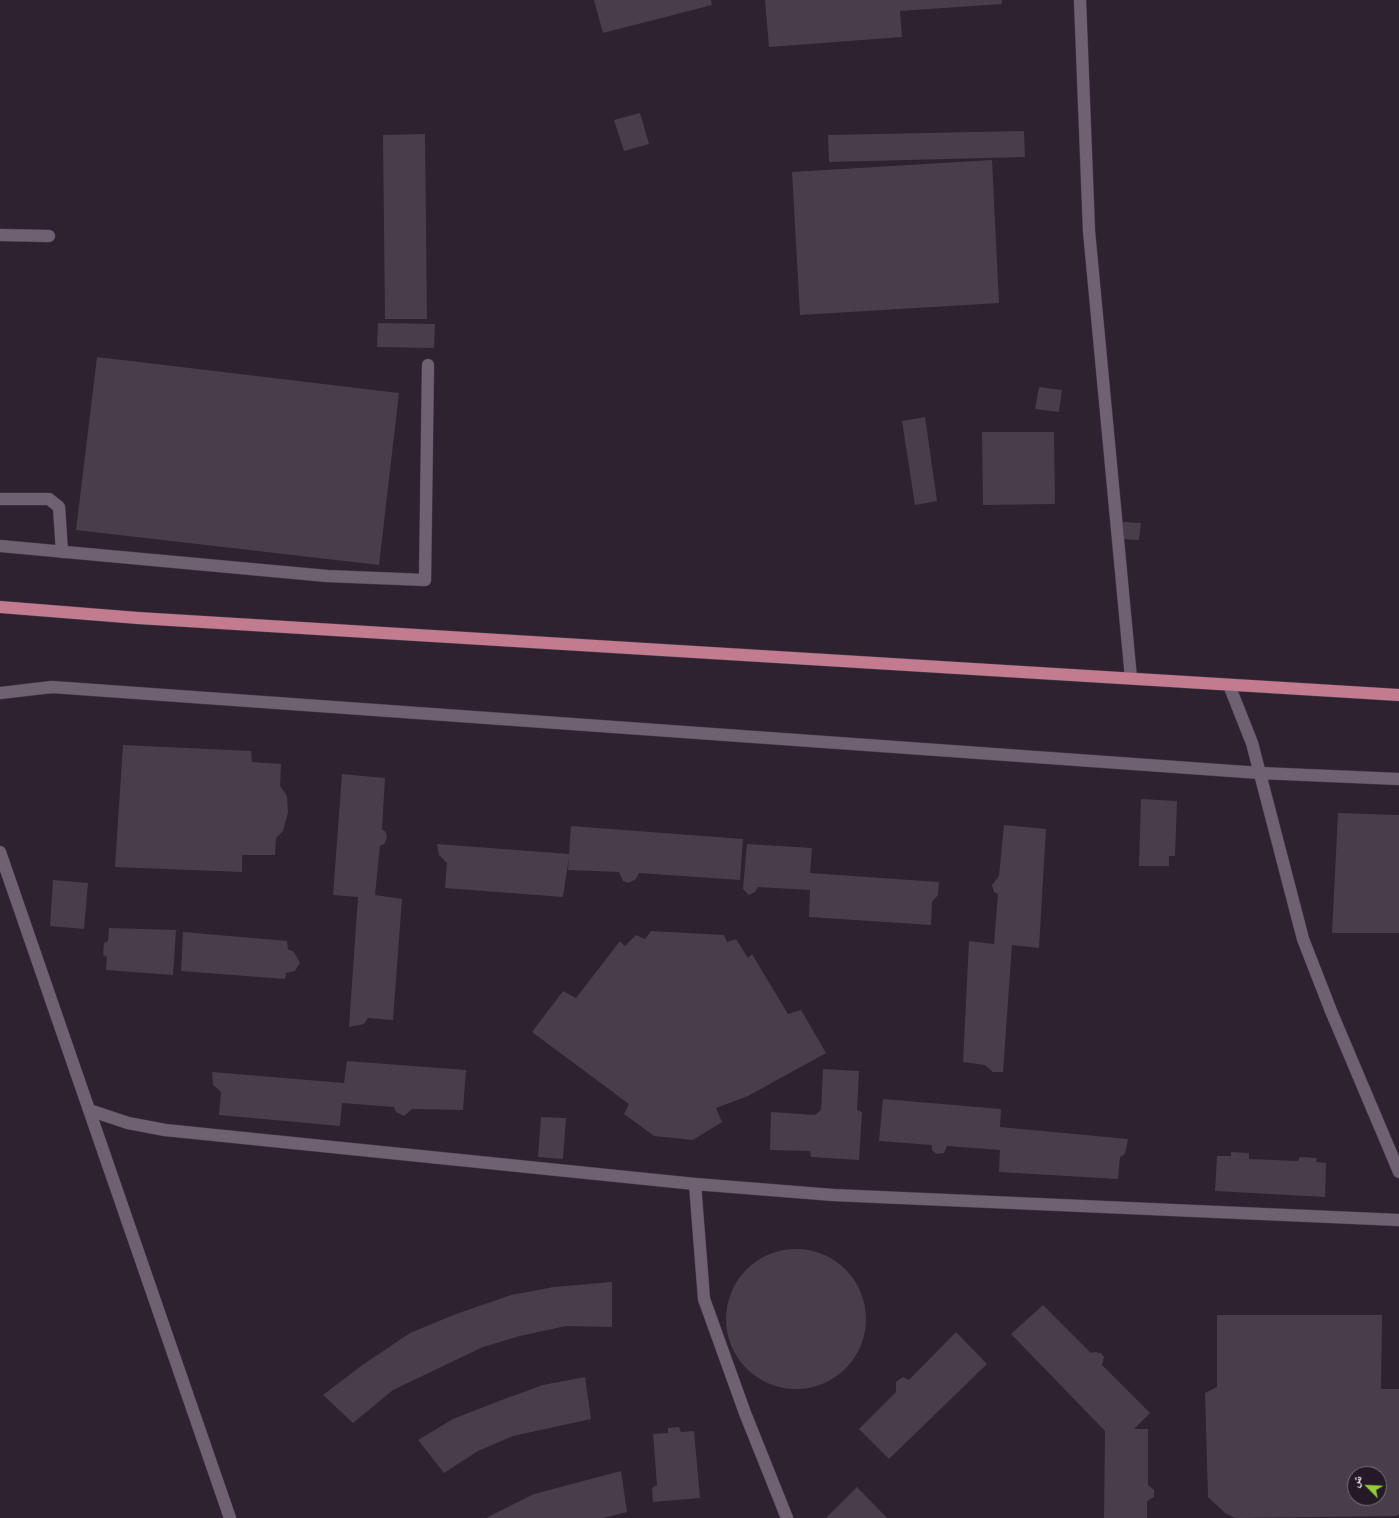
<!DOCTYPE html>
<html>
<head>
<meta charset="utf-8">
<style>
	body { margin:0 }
	#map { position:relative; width:1399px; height:1518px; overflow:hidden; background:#2e2230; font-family:Signika,"Noto Naskh Arabic",sans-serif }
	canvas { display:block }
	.north { position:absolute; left:1347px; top:1466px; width:40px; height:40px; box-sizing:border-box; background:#241926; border:1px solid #796f7b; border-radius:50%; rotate:294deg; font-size:11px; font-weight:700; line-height:16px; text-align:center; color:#f9f1fa }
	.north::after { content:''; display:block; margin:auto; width:14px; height:18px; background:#96cc39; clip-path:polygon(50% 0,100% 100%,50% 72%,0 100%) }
</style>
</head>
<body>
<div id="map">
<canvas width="1399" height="1518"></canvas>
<div class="north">ش</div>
</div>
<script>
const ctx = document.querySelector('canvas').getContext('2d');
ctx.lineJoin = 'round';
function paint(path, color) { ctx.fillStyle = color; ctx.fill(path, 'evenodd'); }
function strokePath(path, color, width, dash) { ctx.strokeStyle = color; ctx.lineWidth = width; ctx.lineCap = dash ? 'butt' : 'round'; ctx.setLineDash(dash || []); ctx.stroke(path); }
const building = new Path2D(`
	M 594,0 L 711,0 L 712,5 L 603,33 Z
	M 765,0 L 1002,0 L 1002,4 L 900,11 L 902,37 L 769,47 Z
	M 640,113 L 649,144 L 624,151 L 614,120 Z
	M 1024,131 L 1025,157 L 829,162 L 828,135 Z
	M 425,134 L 427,319 L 385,319 L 383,135 Z
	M 992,160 L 999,303 L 800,315 L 792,172 Z
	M 378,323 L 435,324 L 434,348 L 377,347 Z
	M 97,357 L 399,393 L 379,565 L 76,530 Z
	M 1039,387 L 1062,390 L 1059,412 L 1035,409 Z
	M 925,417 L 937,501 L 915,505 L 902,421 Z
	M 982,432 L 1054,432 L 1055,504 L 983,505 Z
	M 1123,522 L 1141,523 L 1139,540 L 1121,539 Z
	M 123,745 L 251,751 L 252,762 L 281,764 L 280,786 L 287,796 L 288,812 L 283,831 L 276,838 L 275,855 L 242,855 L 242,872 L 115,867 Z
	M 342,774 L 385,778 L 382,829 L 386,832 L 387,838 L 384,844 L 380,846 L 375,895 L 402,899 L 393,1020 L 368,1018 L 364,1024 L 349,1027 L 358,897 L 333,895 Z
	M 1141,799 L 1177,801 L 1175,856 L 1169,856 L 1169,866 L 1139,866 Z
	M 1338,813 L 1399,815 L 1399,933 L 1332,933 Z
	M 1004,825 L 1046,829 L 1039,948 L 1012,945 L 1003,1072 L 993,1072 L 985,1065 L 963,1062 L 969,941 L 994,944 L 998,894 L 994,892 L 992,885 L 999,876 Z
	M 571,826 L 743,839 L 740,880 L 639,873 L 636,879 L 629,883 L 623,881 L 619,872 L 568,870 L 569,857 L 563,897 L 445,888 L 447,863 L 439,855 L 437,844 L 569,854 Z
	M 747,844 L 812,848 L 810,873 L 939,882 L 938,895 L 932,902 L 931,925 L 809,917 L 810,890 L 758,887 L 755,892 L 749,895 L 743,889 Z
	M 53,880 L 88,883 L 84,929 L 50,926 Z
	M 109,928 L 176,930 L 173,975 L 106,970 L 107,957 L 103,955 L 104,943 L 108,941 Z
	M 651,931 L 724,935 L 727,942 L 736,939 L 748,958 L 752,954 L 788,1014 L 801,1010 L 826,1053 L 748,1096 L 716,1108 L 722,1122 L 693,1140 L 654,1136 L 624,1114 L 629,1104 L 532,1032 L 563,991 L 576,998 L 620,941 L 625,946 L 636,935 L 645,939 Z
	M 183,932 L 287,941 L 288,949 L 294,952 L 300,963 L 295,971 L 286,973 L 285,979 L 181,971 Z
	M 347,1061 L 466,1070 L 463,1110 L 412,1109 L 404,1116 L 396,1112 L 394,1107 L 342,1103 L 340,1126 L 219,1115 L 221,1092 L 213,1085 L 212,1072 L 344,1083 Z
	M 823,1069 L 859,1071 L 857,1110 L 862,1112 L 859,1160 L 811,1157 L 810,1151 L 770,1150 L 771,1112 L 815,1115 L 821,1110 Z
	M 883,1099 L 1001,1109 L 1000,1127 L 1128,1139 L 1126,1150 L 1124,1155 L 1120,1157 L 1118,1179 L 999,1172 L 1000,1150 L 947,1146 L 944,1153 L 936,1154 L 932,1150 L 932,1145 L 879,1141 Z
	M 541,1117 L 566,1118 L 563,1159 L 538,1157 Z
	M 1231,1152 L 1249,1153 L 1249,1159 L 1298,1161 L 1300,1157 L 1317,1158 L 1316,1162 L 1326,1163 L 1325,1197 L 1215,1191 L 1217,1156 L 1231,1156 Z
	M726 1319a70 70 0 1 1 140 0a70 70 0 1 1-140 0Z
	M 612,1282 L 612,1327 L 566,1326 L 520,1336 L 483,1347 L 393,1390 L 353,1423 L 323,1395 L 361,1366 L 410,1333 L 456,1314 L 511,1295 L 554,1287 Z
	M 1043,1305 L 1091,1353 L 1094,1352 L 1101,1353 L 1104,1357 L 1102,1365 L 1150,1413 L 1134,1429 L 1148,1429 L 1148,1485 L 1154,1490 L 1154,1497 L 1147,1501 L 1147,1518 L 1104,1518 L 1105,1431 L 1011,1334 Z
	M 1217,1315 L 1382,1315 L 1381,1389 L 1399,1389 L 1399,1514 L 1396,1516 L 1235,1518 L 1225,1513 L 1208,1497 L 1205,1393 L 1217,1387 ZM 1355,1474 L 1379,1474 L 1379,1498 L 1355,1498 Z
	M 956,1332 L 987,1364 L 889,1459 L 859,1429 L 896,1392 L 896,1382 L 903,1377 L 909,1380 Z
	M 585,1377 L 591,1419 L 513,1436 L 478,1451 L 444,1473 L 418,1440 L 453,1419 L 499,1401 L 543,1385 Z
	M 679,1427 L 681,1432 L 694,1431 L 700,1498 L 653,1502 L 652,1488 L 657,1485 L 653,1434 L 668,1433 L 668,1428 Z
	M 621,1471 L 627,1512 L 603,1518 L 486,1518 L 534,1494 Z
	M 857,1487 L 887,1518 L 826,1518 Z`);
const minor = new Path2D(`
	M 1080,0 L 1089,231 L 1131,678
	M 0,235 L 49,236
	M 0,499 L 49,499 L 59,507 L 62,552
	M 0,546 L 327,576 L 425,580 L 428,365
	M 1229,685 L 1252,743 L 1303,939 L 1331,1011 L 1399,1172
	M 0,693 L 52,687 L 1260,773 L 1399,779
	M 0,852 L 230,1518
	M 89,1110 L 128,1123 L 165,1130 L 695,1184 L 833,1195 L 1399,1220
	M 695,1184 L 704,1299 L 745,1413 L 787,1518`);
const major = new Path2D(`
	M 0,607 L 138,618 L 1399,695`);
paint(building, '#493c4b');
strokePath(minor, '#483e4a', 13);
strokePath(major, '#483e4a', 13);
strokePath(minor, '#6f6172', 12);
strokePath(major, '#c27b8f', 12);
</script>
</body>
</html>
